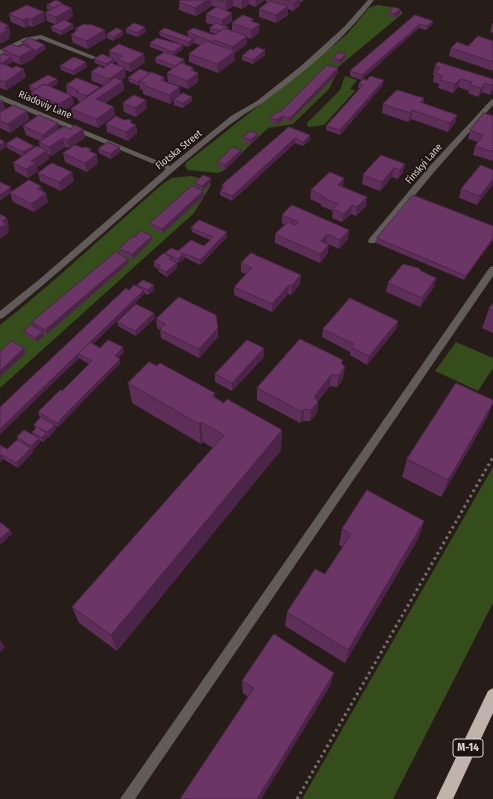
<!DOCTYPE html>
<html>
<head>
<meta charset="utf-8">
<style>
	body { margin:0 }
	canvas { display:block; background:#261c18 }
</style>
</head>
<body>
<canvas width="493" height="799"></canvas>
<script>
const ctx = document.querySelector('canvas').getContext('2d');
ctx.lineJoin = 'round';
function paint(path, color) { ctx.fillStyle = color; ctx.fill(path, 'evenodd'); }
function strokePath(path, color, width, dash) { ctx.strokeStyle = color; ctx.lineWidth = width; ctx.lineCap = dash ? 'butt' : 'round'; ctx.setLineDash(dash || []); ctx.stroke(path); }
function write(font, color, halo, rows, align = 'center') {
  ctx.font = font + ' "Fira Sans Condensed",sans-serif'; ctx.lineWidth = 3.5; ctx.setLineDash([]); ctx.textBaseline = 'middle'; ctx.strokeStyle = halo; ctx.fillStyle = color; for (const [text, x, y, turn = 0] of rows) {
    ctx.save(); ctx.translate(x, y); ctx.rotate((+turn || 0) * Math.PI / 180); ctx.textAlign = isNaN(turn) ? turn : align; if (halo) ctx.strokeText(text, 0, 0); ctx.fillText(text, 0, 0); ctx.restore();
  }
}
const green = new Path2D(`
	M 377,5 L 391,7 L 402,11 L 402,14 L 338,67 L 338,71 L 329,89 L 293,124 L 268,128 L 223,171 L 218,173 L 188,170 L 185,166 L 186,163 L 310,65 L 347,34 L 369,8 Z
	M 345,76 L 357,80 L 350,89 L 355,91 L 324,125 L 308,127 L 307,123 L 340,90 Z
	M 191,176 L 205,179 L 211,185 L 194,213 L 0,388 L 0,325 C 57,280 109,230 164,183 L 172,178 Z
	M 456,342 L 493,358 L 493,368 L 478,391 L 435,371 Z
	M 493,467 L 493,603 L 393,799 L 302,799 Z`);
const path = new Path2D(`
	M 297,799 L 493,457`);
const minor = new Path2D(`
	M 368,0 L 374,0 C 343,41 302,74 261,104 C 253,109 245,113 238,119 C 227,126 217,135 207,143 C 138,200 73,262 3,318 L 0,319 L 0,311 L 41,278 L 166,169 L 0,100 L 0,95 L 170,166 L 231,116 L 257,101 L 301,66 L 344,27 Z
	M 41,35 L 96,57 L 97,58 L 92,59 L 40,39 L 28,41 L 0,55 L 0,50 L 24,38 Z
	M 493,99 L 493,105 L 435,171 L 375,243 L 369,243 L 368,241 L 369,239 L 429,167 L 491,100 Z
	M 493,266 L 493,276 L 135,799 L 120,799 L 490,267 Z`);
const highway = new Path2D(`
	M 493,688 L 493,713 L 453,799 L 436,799 L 488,691 Z`);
const wall = new Path2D(`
	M 182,0 L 265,0 L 255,7 L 249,4 L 242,9 L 233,6 L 226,11 L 232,21 L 225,26 L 228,27 L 228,29 L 232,31 L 232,23 L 254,22 L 259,32 L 251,39 L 247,37 L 247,44 L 235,53 L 235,60 L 218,73 L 189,62 L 189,54 L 200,45 L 194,43 L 188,47 L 160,36 L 159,32 L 188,36 L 187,32 L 214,35 L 215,34 L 210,32 L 210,28 L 214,25 L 206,23 L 206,14 L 216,7 L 212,6 L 196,16 L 179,10 L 179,2 Z
	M 266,0 L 304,0 L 301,2 L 300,2 L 300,6 L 293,11 L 288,9 L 288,15 L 276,23 L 259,17 L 259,9 L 268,3 L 266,2 Z
	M 63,4 L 73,16 L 66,21 L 74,28 L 61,35 L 52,31 L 51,27 L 55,24 L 47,21 L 45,13 L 50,10 L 47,9 L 47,5 Z
	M 400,9 L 400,13 L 395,18 L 389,16 L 389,12 Z
	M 9,14 L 45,21 L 33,27 L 29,26 L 25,28 L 11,22 Z
	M 415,15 L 433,21 L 432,25 L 426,30 L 419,28 L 361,80 L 350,76 L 350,71 Z
	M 492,23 L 493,23 L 493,33 L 490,32 Z
	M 88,25 L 105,30 L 106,38 L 88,49 L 73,43 L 71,35 L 75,32 L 75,29 Z
	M 126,29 L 146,32 L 137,37 L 126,33 Z
	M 107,34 L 123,35 L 113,41 L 107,38 Z
	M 493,41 L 493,71 L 449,56 L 451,48 L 468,46 Z
	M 22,42 L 46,49 L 35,56 L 35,58 L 21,65 L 12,61 L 6,66 L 26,77 L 7,90 L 0,88 L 0,56 L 4,54 L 2,49 L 19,47 L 22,45 Z
	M 150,43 L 183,49 L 174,55 L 185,64 L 184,64 L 194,71 L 198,73 L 198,82 L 188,89 L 168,82 L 167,73 L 173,69 L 156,63 L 155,58 L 164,52 L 150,47 Z
	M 109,51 L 145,62 L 131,72 L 125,70 L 126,77 L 121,80 L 123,81 L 124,90 L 105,103 L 115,115 L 98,128 L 73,118 L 71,109 L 81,102 L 78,101 L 77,98 L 72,96 L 74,104 L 61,113 L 33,101 L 31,93 L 33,92 L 30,90 L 29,86 L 58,83 L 52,87 L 67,94 L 66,85 L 100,89 L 105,86 L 92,81 L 91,72 L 105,67 L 95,63 L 94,59 L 110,57 ZM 114,61 L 117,62 L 118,66 L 113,64 L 114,63 Z
	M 346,54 L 345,58 L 339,64 L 332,62 L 333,58 Z
	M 265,55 L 253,64 L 242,60 L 242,56 Z
	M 60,66 L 87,67 L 74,75 L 61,70 Z
	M 435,66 L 493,79 L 493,91 L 490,95 L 482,92 L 478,97 L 468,93 L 469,91 L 458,87 L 453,93 L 438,88 L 439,84 L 433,82 L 434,75 L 433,75 Z
	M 150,73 L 164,77 L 165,81 L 180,95 L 192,97 L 192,101 L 183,108 L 174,105 L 174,100 L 170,104 L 143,94 L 143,90 L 140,89 L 140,85 L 139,86 L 129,82 L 128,78 Z
	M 338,73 L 289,122 L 282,120 L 277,125 L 270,123 L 270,118 Z
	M 359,83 L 383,85 L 340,135 L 326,130 L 326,126 L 360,88 L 358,88 Z
	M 424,98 L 423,103 L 457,115 L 455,123 L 448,132 L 411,119 L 408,122 L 382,113 L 383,104 Z
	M 0,100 L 6,110 L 27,111 L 29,120 L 10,133 L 0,128 Z
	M 123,103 L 147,108 L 136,117 L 124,112 Z
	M 493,116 L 493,161 L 473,155 L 475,146 L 478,142 L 468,139 L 470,130 Z
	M 106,124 L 136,125 L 137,133 L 128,141 L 107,132 Z
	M 23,126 L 60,129 L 83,129 L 85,138 L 69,148 L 65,147 L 51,156 L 48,154 L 49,159 L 37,167 L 38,171 L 28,178 L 15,171 L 13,163 L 22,156 L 7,148 L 6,144 L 34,148 L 40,147 L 39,142 L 40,141 L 26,135 Z
	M 289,127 L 310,135 L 310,140 L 303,146 L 295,143 L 232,201 L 220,195 L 220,191 L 222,189 L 222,185 Z
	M 258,134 L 258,138 L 250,144 L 243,142 L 243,137 Z
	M 98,149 L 120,152 L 111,159 L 99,153 Z
	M 91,152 L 98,163 L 87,172 L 65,162 L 63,153 Z
	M 241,154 L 225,170 L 218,167 L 218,162 Z
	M 381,155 L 403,172 L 398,179 L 392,177 L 380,191 L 362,184 L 363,175 Z
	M 493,170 L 493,184 L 477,205 L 459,198 L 461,189 Z
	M 72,172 L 74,181 L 61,191 L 40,181 L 38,173 Z
	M 211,178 L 211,183 L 203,190 L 195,187 L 195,183 Z
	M 0,182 L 12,192 L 41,186 L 43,192 L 48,202 L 34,212 L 13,202 L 10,193 L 1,200 L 0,199 Z
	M 343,187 L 367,197 L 366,206 L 356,216 L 351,214 L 342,222 L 332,218 L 333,211 L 321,206 L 321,204 L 310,199 L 311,190 Z
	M 204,196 L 163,233 L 151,228 L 150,223 Z
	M 282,215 L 348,239 L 339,249 L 326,243 L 328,253 L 320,263 L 275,243 L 275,234 L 285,225 L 282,223 Z
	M 493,226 L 464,280 L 376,243 L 377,238 Z
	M 191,228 L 227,237 L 200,265 L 184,257 L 184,259 L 178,263 L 172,260 L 177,263 L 177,268 L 167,277 L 159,272 L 158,269 L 154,266 L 154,262 L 165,254 L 165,253 L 178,251 L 204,246 L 210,240 L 192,232 Z
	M 152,240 L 133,259 L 120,253 L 119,249 Z
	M 129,263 L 47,334 L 34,327 L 32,322 Z
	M 241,263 L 301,275 L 300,284 L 291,295 L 288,294 L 272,312 L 234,295 L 234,287 L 246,274 L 241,272 Z
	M 436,278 L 434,287 L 420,307 L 386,292 L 388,283 Z
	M 137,285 L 154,290 L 148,295 L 144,293 L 144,294 L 93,344 L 100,348 L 124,352 L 118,358 L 120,359 L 120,363 L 58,427 L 39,416 L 38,412 L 62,391 L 89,364 L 79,358 L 0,434 L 0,407 L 129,290 L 138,287 Z
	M 493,303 L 493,333 L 482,328 L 489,309 Z
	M 155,318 L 136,336 L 118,326 L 117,322 Z
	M 156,319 L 218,328 L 218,337 L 199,358 L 161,338 L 160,330 L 157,328 Z
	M 398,321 L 396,329 L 367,365 L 350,355 L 350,352 L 322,337 L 323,329 Z
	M 24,331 L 44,336 L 37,342 L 25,335 Z
	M 264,348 L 264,357 L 232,391 L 215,382 L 215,374 Z
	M 343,360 L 342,364 L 343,379 L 337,387 L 330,386 L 318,401 L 317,413 L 310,421 L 303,421 L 300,423 L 257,400 L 257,388 Z
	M 157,366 L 215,393 L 215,398 L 224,403 L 282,430 L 281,450 L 117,651 L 79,623 L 72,607 L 213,448 L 203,442 L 201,444 L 132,403 L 128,383 Z
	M 487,418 L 441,497 L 402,477 L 407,459 Z
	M 34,425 L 55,425 L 56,429 L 49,437 L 47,436 L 48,437 L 43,442 L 39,440 L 40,442 L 33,450 L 31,449 L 33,452 L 18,468 L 3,459 L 0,462 L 0,445 L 7,449 L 18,441 L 17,437 L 33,435 L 32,432 L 35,429 Z
	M 424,521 L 419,537 L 345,663 L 285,626 L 287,612 L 325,574 L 343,547 L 339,545 L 342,529 Z
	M 242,681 L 330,686 L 261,799 L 180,799 L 248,697 L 243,693 Z`);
const shadedWall = new Path2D(`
	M 207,0 L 211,0 L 212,6 L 196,16 L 195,8 Z
	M 229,0 L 233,0 L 233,6 L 226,11 L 226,2 Z
	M 243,0 L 249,0 L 249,4 L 242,9 L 241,1 Z
	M 256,0 L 265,0 L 255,7 Z
	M 298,0 L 300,0 L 300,6 L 293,11 L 294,3 Z
	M 288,6 L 288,15 L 276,23 L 276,15 Z
	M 72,8 L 73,16 L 57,25 L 56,17 Z
	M 400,9 L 400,13 L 395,18 L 395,14 Z
	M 44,12 L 45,21 L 33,27 L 31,19 Z
	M 232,13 L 232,21 L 222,28 L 222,20 Z
	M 28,18 L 29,26 L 25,28 L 23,20 Z
	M 433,21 L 432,25 L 426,30 L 427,26 Z
	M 73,24 L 74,28 L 61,35 L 61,31 Z
	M 260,24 L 259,32 L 251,39 L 251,30 Z
	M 420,24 L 419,28 L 361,80 L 362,75 Z
	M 9,26 L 11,34 L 9,35 L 10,39 L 0,44 L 0,34 L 4,28 Z
	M 145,27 L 146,32 L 137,37 L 137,33 Z
	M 105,30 L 106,38 L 88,49 L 86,41 Z
	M 123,31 L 123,35 L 113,41 L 113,37 Z
	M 247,36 L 247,44 L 235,53 L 235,60 L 218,73 L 217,64 L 232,53 L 232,47 Z
	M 194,39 L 194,43 L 188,47 L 188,42 Z
	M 45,45 L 46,49 L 35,56 L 35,58 L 21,65 L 19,57 L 33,49 Z
	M 183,45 L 183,49 L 173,56 L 173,52 Z
	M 265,50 L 265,55 L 253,64 L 253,60 Z
	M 144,54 L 145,62 L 131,72 L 129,64 Z
	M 346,54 L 345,58 L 339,64 L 340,60 Z
	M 11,57 L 13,62 L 0,69 L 0,64 Z
	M 114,59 L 114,63 L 107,68 L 106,64 Z
	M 184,59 L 185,64 L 175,70 L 175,66 Z
	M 86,62 L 87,67 L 74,75 L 73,71 Z
	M 125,68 L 126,77 L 110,88 L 109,79 Z
	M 194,68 L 194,76 L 198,73 L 198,82 L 188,89 L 187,81 L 191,70 Z
	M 338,68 L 338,73 L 289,122 L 290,118 Z
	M 24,69 L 26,77 L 7,90 L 5,82 Z
	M 164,77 L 165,86 L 161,80 Z
	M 57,79 L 58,83 L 40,95 L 39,90 Z
	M 460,79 L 458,87 L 453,93 L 455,84 Z
	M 384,80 L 383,85 L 340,135 L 340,130 Z
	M 123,81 L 124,90 L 98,108 L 96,99 Z
	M 140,81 L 140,85 L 139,86 L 138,82 Z
	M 485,83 L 482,92 L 478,97 L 481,88 Z
	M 493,85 L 493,91 L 490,95 L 492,86 Z
	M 100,87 L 101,96 L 88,105 L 86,96 Z
	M 180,87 L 180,95 L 170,104 L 169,95 Z
	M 72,96 L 74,104 L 61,113 L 59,104 Z
	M 192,97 L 192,101 L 183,108 L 183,103 Z
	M 424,98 L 423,107 L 420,102 Z
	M 146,100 L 147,108 L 136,117 L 135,108 Z
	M 3,101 L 6,110 L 0,113 L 0,103 Z
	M 114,107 L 115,115 L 98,128 L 96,119 Z
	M 412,110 L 411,119 L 408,122 L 410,113 Z
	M 27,111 L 29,120 L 10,133 L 8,124 Z
	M 457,115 L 455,123 L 448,132 L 450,123 Z
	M 282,116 L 282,120 L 277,125 L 277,120 Z
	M 131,119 L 132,128 L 136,125 L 137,133 L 128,141 L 126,132 Z
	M 58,123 L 60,132 L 45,143 L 43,135 Z
	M 83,129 L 85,138 L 69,148 L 67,140 Z
	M 258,134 L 258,138 L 250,144 L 250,140 Z
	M 310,135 L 310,140 L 303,146 L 303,142 Z
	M 63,138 L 65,147 L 51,156 L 49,147 Z
	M 295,138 L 295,143 L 232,201 L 232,196 Z
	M 5,142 L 6,147 L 0,151 L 0,145 Z
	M 34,146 L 35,150 L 24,157 L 23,152 Z
	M 120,147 L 120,152 L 111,159 L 110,154 Z
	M 91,149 L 92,158 L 97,154 L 98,163 L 87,172 L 85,163 L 89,151 Z
	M 47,150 L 49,159 L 37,167 L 38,171 L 28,178 L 26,169 L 31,161 Z
	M 241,150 L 241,154 L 225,170 L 225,165 Z
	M 405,164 L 403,172 L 398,179 L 400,170 Z
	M 394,168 L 392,177 L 380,191 L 382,182 Z
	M 72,172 L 74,181 L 61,191 L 59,182 Z
	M 211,178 L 211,183 L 203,190 L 202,186 Z
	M 344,178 L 343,187 L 338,185 Z
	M 493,179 L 493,184 L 477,205 L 480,196 Z
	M 41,186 L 44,194 L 37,189 Z
	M 11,187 L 12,192 L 1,200 L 0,195 Z
	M 203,191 L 204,196 L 163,233 L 162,229 Z
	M 46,193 L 48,202 L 34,212 L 31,204 Z
	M 367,197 L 366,206 L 356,216 L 357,207 Z
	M 352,205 L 351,214 L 342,222 L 344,214 Z
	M 7,218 L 9,226 L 8,228 L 9,232 L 0,239 L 0,228 L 2,221 Z
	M 349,230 L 348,239 L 339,249 L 340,240 Z
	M 227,232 L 227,237 L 200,265 L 200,260 Z
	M 327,234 L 326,243 L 321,241 Z
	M 152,236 L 152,240 L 133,259 L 132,254 Z
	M 493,238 L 493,240 L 464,280 L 466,276 Z
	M 329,245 L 328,253 L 320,263 L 320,254 Z
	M 183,254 L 184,259 L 178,263 L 178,259 Z
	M 128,259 L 129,263 L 47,334 L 45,330 Z
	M 177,263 L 177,268 L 167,277 L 166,272 Z
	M 301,275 L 300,284 L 291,295 L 291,286 Z
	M 436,278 L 434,287 L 420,307 L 422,298 Z
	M 154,285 L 154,290 L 148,295 L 148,290 Z
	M 289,285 L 288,294 L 272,312 L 272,304 Z
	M 144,290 L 144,294 L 81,356 L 78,354 L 79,358 L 0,434 L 0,429 Z
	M 154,313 L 155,318 L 136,336 L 135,331 Z
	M 398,321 L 396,329 L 367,365 L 369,356 Z
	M 218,328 L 218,337 L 199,358 L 199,349 Z
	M 43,332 L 44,336 L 37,342 L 35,338 Z
	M 123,347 L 124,352 L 115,361 L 115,356 Z
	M 24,348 L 26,353 L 0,377 L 0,371 Z
	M 264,348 L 264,357 L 232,391 L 232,383 Z
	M 120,359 L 120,363 L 58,427 L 57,423 Z
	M 345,367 L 343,379 L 337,387 L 339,375 Z
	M 331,375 L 330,386 L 312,408 L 314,397 Z
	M 215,393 L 216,413 L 212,396 Z
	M 318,402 L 317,413 L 310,421 L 311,410 Z
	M 493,403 L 487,418 L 441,497 L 448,480 Z
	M 304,409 L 303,421 L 300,423 L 302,412 Z
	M 201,422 L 203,442 L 201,444 L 199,424 Z
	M 55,425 L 56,429 L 49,437 L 47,432 Z
	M 282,430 L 281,450 L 117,651 L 111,635 Z
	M 46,433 L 48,437 L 43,442 L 42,438 Z
	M 39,438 L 40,442 L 33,450 L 31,446 Z
	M 31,448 L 33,452 L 18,468 L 16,463 Z
	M 2,455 L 3,459 L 0,462 L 0,456 Z
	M 424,521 L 419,537 L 345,663 L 348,650 Z
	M 10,530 L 12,534 L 0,545 L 0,539 Z
	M 0,640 L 5,647 L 0,653 Z
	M 334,673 L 330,686 L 261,799 L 257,799 Z`);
const building = new Path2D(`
	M 56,0 L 63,3 L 54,8 L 47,5 Z
	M 181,0 L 207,0 L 195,8 L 179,2 Z
	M 218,0 L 229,0 L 226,2 Z
	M 285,0 L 298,0 L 294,3 Z
	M 270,1 L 288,6 L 276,15 L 259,9 Z
	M 62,4 L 72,8 L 56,17 L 45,13 Z
	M 27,5 L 44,12 L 31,19 L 28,18 L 23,20 L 9,14 Z
	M 217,7 L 232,13 L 222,20 L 206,14 Z
	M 394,7 L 400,9 L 395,14 L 389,12 Z
	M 243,15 L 254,19 L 251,21 L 260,24 L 251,30 L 232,23 Z
	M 415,15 L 433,21 L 427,26 L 420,24 L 362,75 L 350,71 Z
	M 64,20 L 73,24 L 61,31 L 51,27 Z
	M 0,21 L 9,26 L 4,28 L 8,30 L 0,34 Z
	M 134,23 L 145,27 L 137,33 L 126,29 Z
	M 216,23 L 228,27 L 227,29 L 224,28 L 220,31 L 210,28 Z
	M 84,24 L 88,25 L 90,24 L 105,30 L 86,41 L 71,35 L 78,30 L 75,29 Z
	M 117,28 L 123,31 L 113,37 L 107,34 Z
	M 165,28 L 194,39 L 188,42 L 159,32 Z
	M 194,28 L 214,35 L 224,28 L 247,36 L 232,47 L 215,40 L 213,42 L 187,32 Z
	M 478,36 L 493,41 L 493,62 L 451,48 L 457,42 L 468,46 Z
	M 30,38 L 45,45 L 34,51 L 33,49 L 27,46 L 29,45 L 22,42 Z
	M 157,38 L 183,45 L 173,52 L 150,43 Z
	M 206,41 L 235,51 L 217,64 L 189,54 Z
	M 12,44 L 19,47 L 23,45 L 33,49 L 19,57 L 2,49 Z
	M 119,44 L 144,54 L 129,64 L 117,59 L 122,56 L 109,51 Z
	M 257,47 L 265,50 L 253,60 L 242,56 L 250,49 L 253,50 Z
	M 165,52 L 184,59 L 175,66 L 155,58 Z
	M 339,52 L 346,54 L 340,60 L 333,58 Z
	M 3,54 L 11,57 L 0,64 L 0,56 Z
	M 102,54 L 114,59 L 106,64 L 94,59 Z
	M 74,57 L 86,62 L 73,71 L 60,66 Z
	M 438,62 L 493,79 L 493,85 L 492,86 L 485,83 L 481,88 L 470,85 L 472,82 L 460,79 L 455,84 L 440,80 L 443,76 L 435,73 L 440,68 L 435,66 Z
	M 0,63 L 13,68 L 16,66 L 24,69 L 5,82 L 0,80 Z
	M 111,63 L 125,68 L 109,79 L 91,72 L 99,66 L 103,68 Z
	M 181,63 L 194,68 L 191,70 L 198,73 L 187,81 L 167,73 Z
	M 327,65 L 338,68 L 290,118 L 282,116 L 277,120 L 270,118 L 277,112 L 280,112 Z
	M 140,69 L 150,73 L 138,82 L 128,78 Z
	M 151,72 L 164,77 L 161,80 L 180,87 L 169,95 L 143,85 L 145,83 L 140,81 Z
	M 48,75 L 57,79 L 47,85 L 44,84 L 36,89 L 29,86 Z
	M 370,76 L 384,80 L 340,130 L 326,126 L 363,85 L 359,83 L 363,79 L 367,80 Z
	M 77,78 L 100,87 L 86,96 L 76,92 L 79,91 L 66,85 Z
	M 115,78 L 123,81 L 96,99 L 114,107 L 96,119 L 71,109 Z
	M 44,84 L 72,96 L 59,104 L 31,93 Z
	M 397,90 L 424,98 L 420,102 L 457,115 L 450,123 L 412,110 L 410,113 L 383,104 Z
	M 183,93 L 192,97 L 183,103 L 174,100 Z
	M 134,95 L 146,100 L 135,108 L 123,103 Z
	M 0,100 L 3,101 L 0,103 Z
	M 13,105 L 27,111 L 8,124 L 0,121 L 0,113 Z
	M 484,113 L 493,116 L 493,125 L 492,127 L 493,127 L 493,152 L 475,146 L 483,135 L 470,130 Z
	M 39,115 L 58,123 L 43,135 L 23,126 Z
	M 116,116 L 124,120 L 131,119 L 131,123 L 136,125 L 126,132 L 106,124 Z
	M 75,125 L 83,129 L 67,140 L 63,138 L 49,147 L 39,142 L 64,126 L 70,129 Z
	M 289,127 L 310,135 L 303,142 L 295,138 L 232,196 L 220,191 L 225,186 L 222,185 Z
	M 251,131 L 258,134 L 250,140 L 243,137 Z
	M 17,137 L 34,146 L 23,152 L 6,144 Z
	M 0,139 L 5,142 L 0,145 Z
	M 108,142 L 120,147 L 110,154 L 98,149 Z
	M 75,145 L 83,148 L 85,147 L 91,149 L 89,151 L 97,154 L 85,163 L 63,153 Z
	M 37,146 L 47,150 L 31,161 L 36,163 L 26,169 L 13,163 Z
	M 233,147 L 241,150 L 225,165 L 218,162 Z
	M 381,155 L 405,164 L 400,170 L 394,168 L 382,182 L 363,175 Z
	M 52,163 L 72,172 L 59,182 L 38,173 Z
	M 481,165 L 493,170 L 493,179 L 480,196 L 461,189 Z
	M 330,172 L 344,178 L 338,185 L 367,197 L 357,207 L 352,205 L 344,214 L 333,209 L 338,204 L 322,197 L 323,196 L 311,190 Z
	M 203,175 L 211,178 L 202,186 L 195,183 Z
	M 29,180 L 41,186 L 37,189 L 46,193 L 31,204 L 10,193 Z
	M 0,182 L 11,187 L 0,195 Z
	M 192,186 L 203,191 L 162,229 L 150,223 Z
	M 413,195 L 493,226 L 493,238 L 466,276 L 377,238 Z
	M 292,205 L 349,230 L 340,240 L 327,234 L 321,241 L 329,245 L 320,254 L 275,234 L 288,222 L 295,225 L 298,222 L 282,215 Z
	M 0,214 L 7,218 L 2,221 L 6,224 L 0,228 Z
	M 199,220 L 227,232 L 200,260 L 180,252 L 183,254 L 178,259 L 165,253 L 171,248 L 178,251 L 191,240 L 204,246 L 213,237 L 191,228 Z
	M 141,231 L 152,236 L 132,254 L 119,249 L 133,236 L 135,237 Z
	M 116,252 L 128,259 L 45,330 L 32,322 Z
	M 164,253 L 172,258 L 169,259 L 177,263 L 166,272 L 158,268 L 161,266 L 154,262 Z
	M 251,253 L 301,275 L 291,286 L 289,285 L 272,304 L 234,287 L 252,268 L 241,263 Z
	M 403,264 L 419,268 L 421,271 L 436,278 L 422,298 L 388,283 Z
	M 143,280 L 154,285 L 148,290 L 137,285 Z
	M 134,285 L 144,290 L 0,429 L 0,407 L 126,288 L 129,290 Z
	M 179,297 L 216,315 L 218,328 L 199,349 L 160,330 L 165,324 L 156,319 Z
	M 350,298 L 398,321 L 369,356 L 351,347 L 354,344 L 323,329 Z
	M 493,303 L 493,311 L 489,309 Z
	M 136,304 L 154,313 L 135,331 L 117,322 Z
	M 31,325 L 43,332 L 35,338 L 24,331 Z
	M 300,339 L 343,360 L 341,363 L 345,367 L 339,375 L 331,375 L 314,397 L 318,402 L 311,410 L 304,409 L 302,412 L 257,388 Z
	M 108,340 L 123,347 L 115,356 L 120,359 L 57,423 L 38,412 L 60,390 L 62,391 L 92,361 L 78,354 L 90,342 L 100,348 Z
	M 247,340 L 264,348 L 232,383 L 215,374 Z
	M 11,341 L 24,348 L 0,371 L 0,352 Z
	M 149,362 L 157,366 L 160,363 L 215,393 L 212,396 L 224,403 L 227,399 L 282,430 L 111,635 L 72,607 L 224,435 L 201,422 L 199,424 L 128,383 Z
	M 456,383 L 493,400 L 493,403 L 448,480 L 407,459 Z
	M 41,417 L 55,425 L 47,432 L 39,428 L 46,433 L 42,438 L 32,432 L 37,427 L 34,425 Z
	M 24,430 L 39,438 L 31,446 L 17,437 Z
	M 17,440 L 31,448 L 16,463 L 2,455 L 0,456 L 0,445 L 7,449 Z
	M 367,490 L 424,521 L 348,650 L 287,612 L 315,569 L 325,574 L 351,534 L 342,529 Z
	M 0,522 L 10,530 L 0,539 Z
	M 274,634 L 334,673 L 257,799 L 180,799 L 254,688 L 242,681 Z`);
const farStreetnames = [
	["Riadoviy Lane",45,105,23],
	["Flotska Street",179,150,-39],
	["Finskyi Lane",424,164,-49]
];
const shields = [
	[468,748,30]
];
const shieldNames = [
	["М-14",468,748]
];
paint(green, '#344d1b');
strokePath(path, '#79706d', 3, [2.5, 3.5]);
paint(minor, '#615c5a');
paint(highway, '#c1b2ae');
paint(wall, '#5c2e58');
paint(shadedWall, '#4b2547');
paint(building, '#6b3566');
strokePath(building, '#4b2547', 1);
write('10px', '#ded6d4', '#1c130f', farStreetnames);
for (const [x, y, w] of shields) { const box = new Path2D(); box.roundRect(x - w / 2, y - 9, w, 18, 3); ctx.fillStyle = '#1c130f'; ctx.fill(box); strokePath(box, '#ded6d4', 1); }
write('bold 11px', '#ded6d4', null, shieldNames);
</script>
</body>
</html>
